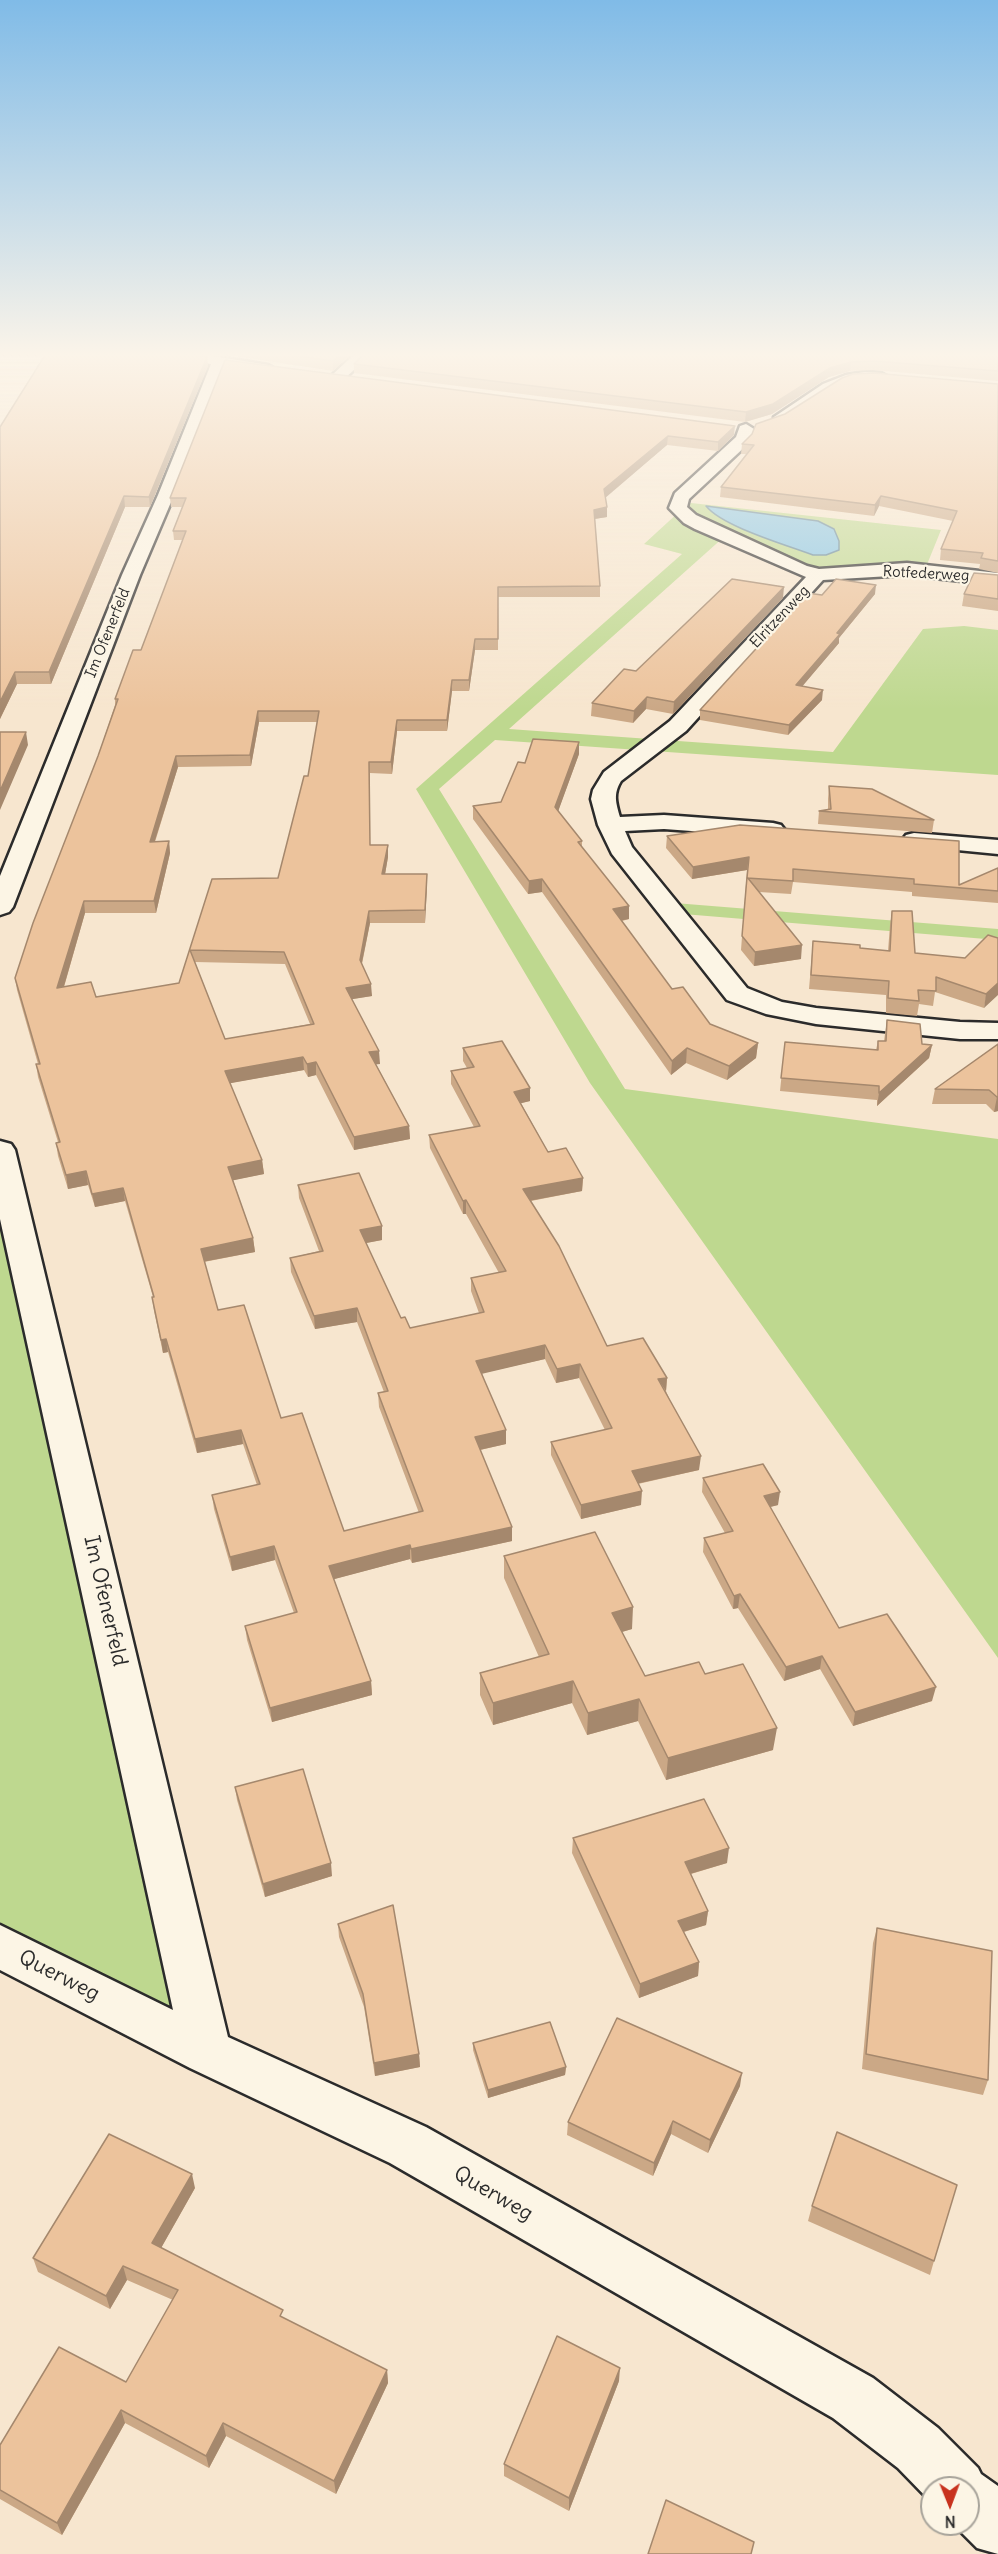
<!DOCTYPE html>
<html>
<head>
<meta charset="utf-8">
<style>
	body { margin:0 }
	#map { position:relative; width:998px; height:2554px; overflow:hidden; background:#f7e6cf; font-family:Delius,sans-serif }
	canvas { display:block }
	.north { position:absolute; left:920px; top:2476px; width:60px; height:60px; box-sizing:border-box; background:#fcf5e5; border:2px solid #a8a49b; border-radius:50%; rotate:179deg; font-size:16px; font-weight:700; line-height:24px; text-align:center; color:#2b2b2b }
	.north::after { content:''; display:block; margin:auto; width:21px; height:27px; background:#c8321e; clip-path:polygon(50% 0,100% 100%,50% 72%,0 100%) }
</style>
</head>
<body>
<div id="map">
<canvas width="998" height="2554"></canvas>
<div class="north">N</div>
</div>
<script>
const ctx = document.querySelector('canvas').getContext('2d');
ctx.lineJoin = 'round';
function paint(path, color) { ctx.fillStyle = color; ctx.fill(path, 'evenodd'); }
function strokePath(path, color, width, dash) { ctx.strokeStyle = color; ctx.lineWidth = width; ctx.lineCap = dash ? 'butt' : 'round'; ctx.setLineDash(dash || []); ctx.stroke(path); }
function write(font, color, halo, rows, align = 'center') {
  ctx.font = font + ' Delius,sans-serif'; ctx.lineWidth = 4.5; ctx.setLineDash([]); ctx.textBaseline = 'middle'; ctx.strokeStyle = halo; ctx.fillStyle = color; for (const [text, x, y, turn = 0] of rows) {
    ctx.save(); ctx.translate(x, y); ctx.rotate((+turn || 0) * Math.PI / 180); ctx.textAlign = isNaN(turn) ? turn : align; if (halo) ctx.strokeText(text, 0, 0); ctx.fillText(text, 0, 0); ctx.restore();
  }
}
const green = new Path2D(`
	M 691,503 L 941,530 L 926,567 L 833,571 L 803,567 L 706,525 L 686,507 Z
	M 680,511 L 725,536 L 509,729 L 833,752 L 923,629 L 964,626 L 998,630 L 998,775 L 495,740 L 439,789 L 625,1089 L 998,1139 L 998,1658 L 590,1083 L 416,789 L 682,554 L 644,544 Z
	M 662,902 L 998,929 L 998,940 L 671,913 Z
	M 0,1151 L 207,2052 L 0,1946 Z`);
const water = new Path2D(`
	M 706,506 L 818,521 L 834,529 L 839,541 L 839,550 L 826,555 L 813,555 C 787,545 723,527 706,506 Z`);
const minor = new Path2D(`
	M 150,352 L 188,352 L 268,365 L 275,369 L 268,373 L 224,367 L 174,495 L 140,575 L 13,907 L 9,912 L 0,915 L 0,876 L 122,575 L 158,495 L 211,364 L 157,356 Z
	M 357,352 L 373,352 L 342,381 L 332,381 L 330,378 L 332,375 Z
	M 865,372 L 881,373 L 888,377 C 881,385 863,380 852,383 C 828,388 807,407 787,420 L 782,422 L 774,417 L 823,384 L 846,375 Z
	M 746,424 L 754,429 L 750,442 L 689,499 L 687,507 L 696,515 L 807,566 L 819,569 L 907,563 L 998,573 L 998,585 L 907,575 L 823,580 L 686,731 L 621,781 C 613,794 616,803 620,817 L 664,815 L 773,823 L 781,825 L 785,830 L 781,835 L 773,837 L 664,829 L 625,831 L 632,847 L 747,988 L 782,1002 L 816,1008 L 960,1022 L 998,1023 L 998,1039 L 960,1039 L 816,1024 L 766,1014 L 727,1000 L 612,854 L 598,825 L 591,799 L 593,790 L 604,772 L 670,721 L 806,577 L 695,529 L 684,523 L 669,508 L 675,493 L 736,437 L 740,426 Z
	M 914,833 L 998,840 L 998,854 L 906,845 L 902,840 L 906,835 Z
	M 0,1141 L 11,1144 L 15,1150 L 228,2037 L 426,2127 L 873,2378 L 938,2428 L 978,2468 L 981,2474 L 998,2486 L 998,2554 L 977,2548 L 953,2524 L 968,2524 L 968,2488 L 932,2488 L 932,2503 L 898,2468 L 833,2418 L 390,2163 L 190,2068 L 0,1970 L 0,1925 L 173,2010 L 0,1219 Z`);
const wall = new Path2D(`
	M 208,352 L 353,352 L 333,371 Z
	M 998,352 L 998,381 L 873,370 L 850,371 L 829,377 L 772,414 L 745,422 L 354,373 L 354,364 Z
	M 207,357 L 208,366 L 150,507 L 125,507 L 51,684 L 17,684 L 0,719 L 0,427 Z
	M 225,360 L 734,435 L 718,451 L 667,445 L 605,497 L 607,517 L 595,519 L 600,586 L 600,597 L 498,597 L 498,650 L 475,650 L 469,691 L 452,691 L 447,731 L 397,731 L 392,774 L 370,773 L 370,845 L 388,845 L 388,857 L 385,874 L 427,874 L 425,923 L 370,923 L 362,964 L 372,996 L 352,999 L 380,1064 L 376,1064 L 409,1126 L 410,1139 L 354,1150 L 316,1075 L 308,1077 L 304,1070 L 230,1083 L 262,1160 L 264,1174 L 233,1180 L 253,1238 L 255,1252 L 204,1262 L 218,1310 L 281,1418 L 344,1531 L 419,1513 L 379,1407 L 378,1393 L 384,1392 L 357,1322 L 315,1329 L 291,1272 L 290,1258 L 319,1251 L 299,1198 L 298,1185 L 382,1226 L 382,1240 L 366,1243 L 401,1318 L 410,1328 L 479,1313 L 471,1291 L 471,1278 L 499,1273 L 466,1214 L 463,1214 L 430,1148 L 429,1135 L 474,1127 L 451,1084 L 451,1071 L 467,1068 L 463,1061 L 463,1048 L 530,1101 L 521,1103 L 548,1152 L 583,1178 L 582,1191 L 531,1201 L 607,1346 L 667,1378 L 666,1391 L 699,1470 L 638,1484 L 641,1505 L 581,1519 L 551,1455 L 551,1442 L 605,1430 L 579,1378 L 556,1383 L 545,1359 L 482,1373 L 506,1444 L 480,1450 L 512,1541 L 412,1563 L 410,1559 L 334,1579 L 371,1681 L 372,1695 L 272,1722 L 247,1640 L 245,1626 L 294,1613 L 275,1560 L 232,1571 L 214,1509 L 212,1495 L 257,1485 L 243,1444 L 197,1453 L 168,1352 L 163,1353 L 154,1311 L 152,1297 L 153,1297 L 125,1201 L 95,1207 L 88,1185 L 68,1189 L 58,1156 L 56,1143 L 58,1142 L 38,1077 L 36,1064 L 38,1064 L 17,990 L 15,978 L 98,756 L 115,705 L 115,699 L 141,650 L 183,540 L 174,540 L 173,531 L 182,507 L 171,507 L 170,498 ZM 259,722 L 318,722 L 308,776 L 278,878 L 212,879 L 179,983 L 96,997 L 64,987 L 85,913 L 156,913 L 170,853 L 169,841 L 155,842 L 178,767 L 251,766 ZM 195,962 L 285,964 L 310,1024 L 225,1039 Z
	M 998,384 L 998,573 L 979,569 L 980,564 L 940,560 L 941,549 L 953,521 L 879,506 L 874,516 L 720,497 L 721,487 L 746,454 L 741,454 L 742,444 Z
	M 998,575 L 998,611 L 962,606 L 964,594 Z
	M 875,594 L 839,638 L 839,643 L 802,686 L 822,700 L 788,735 L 700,720 L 700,710 L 822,595 Z
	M 783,598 L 673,714 L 646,709 L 633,723 L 591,716 L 592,703 L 636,671 Z
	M 579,742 L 579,754 L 558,811 L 582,841 L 582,847 L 629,906 L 629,919 L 622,921 L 672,989 L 710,1024 L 758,1043 L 756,1058 L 727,1080 L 686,1063 L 671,1075 L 542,892 L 528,894 L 473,819 L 473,806 L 501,802 L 525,763 Z
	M 829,786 L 934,820 L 932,833 L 818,824 L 819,811 L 828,810 L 828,799 Z
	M 667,836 L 959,885 L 998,868 L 998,903 L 912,896 L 912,892 L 793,882 L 791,894 L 759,892 L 801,959 L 754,966 L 741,950 L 747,870 L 692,879 L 666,848 Z
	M 892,911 L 915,953 L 965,958 L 998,938 L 984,1008 L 935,992 L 933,1006 L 919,1004 L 917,1016 L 886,1013 L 886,995 L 809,989 L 813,941 L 860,948 L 888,951 L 890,925 Z
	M 887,1020 L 922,1044 L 932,1045 L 929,1058 L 877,1106 L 877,1100 L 780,1091 L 785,1042 L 876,1050 L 878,1041 L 884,1041 Z
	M 998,1044 L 998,1111 L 994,1112 L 986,1104 L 932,1104 L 935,1089 Z
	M 703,1478 L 778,1505 L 770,1507 L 839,1628 L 932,1701 L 853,1726 L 820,1669 L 784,1681 L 738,1608 L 733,1609 L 703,1552 L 704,1538 L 725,1533 L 702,1492 Z
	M 504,1556 L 632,1629 L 622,1632 L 645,1676 L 705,1674 L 773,1750 L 666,1780 L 638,1721 L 587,1735 L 572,1703 L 493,1725 L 480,1695 L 480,1673 L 539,1657 L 504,1578 Z
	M 235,1787 L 332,1876 L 265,1897 L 237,1800 Z
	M 573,1838 L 727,1863 L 691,1874 L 708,1911 L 706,1925 L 684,1932 L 699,1962 L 698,1976 L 639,1998 L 572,1853 Z
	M 338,1924 L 419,2054 L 420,2067 L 375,2076 L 364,2007 L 339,1937 Z
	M 877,1928 L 988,2080 L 983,2095 L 862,2069 L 873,1943 Z
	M 473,2043 L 566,2067 L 565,2075 L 488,2098 L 473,2050 Z
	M 740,2086 L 708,2153 L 671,2134 L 653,2176 L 567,2135 L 568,2122 Z
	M 195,2188 L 161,2248 L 284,2318 L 387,2370 L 388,2383 L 336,2494 L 226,2436 L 209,2468 L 125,2423 L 62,2535 L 0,2499 L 0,2445 L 126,2382 L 173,2300 L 127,2280 L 110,2309 L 38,2272 L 33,2258 Z
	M 812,2206 L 934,2261 L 930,2275 L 808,2221 Z
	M 619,2381 L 569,2511 L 504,2476 L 504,2464 Z`);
const shadedWall = new Path2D(`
	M 343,352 L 353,352 L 333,371 L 333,361 Z
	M 207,357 L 208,366 L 150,507 L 149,497 Z
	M 851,362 L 850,371 L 829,377 L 772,414 L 745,422 L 746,412 L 830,368 Z
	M 735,426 L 734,435 L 718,451 L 718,442 Z
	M 668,436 L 667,445 L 604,499 L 604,489 Z
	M 124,496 L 125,507 L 51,684 L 49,672 Z
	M 881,496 L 879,506 L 874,516 L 875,505 Z
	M 607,507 L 607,517 L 594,519 L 594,510 Z
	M 876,585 L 875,594 L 839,638 L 839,643 L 795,695 L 796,685 L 837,633 Z
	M 784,587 L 783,598 L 673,714 L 674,702 Z
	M 475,639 L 475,650 L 469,691 L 469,680 Z
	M 15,672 L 17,684 L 0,719 L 0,702 Z
	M 452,680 L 452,691 L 447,731 L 447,720 Z
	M 823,690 L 822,700 L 788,735 L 789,725 Z
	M 647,697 L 646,709 L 633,723 L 634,711 Z
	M 258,711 L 259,722 L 251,766 L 250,755 Z
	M 397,720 L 397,731 L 392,774 L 391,762 Z
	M 26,732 L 28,745 L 0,810 L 0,791 Z
	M 579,742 L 579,754 L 555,820 L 555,807 Z
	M 176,756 L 178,767 L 151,853 L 150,842 Z
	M 169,841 L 170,853 L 156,913 L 154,901 Z
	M 388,845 L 388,857 L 383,886 L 382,874 Z
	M 749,857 L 747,870 L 692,879 L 693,867 Z
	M 427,874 L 427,886 L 425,923 L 425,910 Z
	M 542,879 L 542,892 L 528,894 L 529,881 Z
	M 84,901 L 85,913 L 60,1000 L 57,988 Z
	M 629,906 L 629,919 L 613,922 L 613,909 Z
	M 369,911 L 370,923 L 360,972 L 360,960 Z
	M 802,945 L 801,959 L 754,966 L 755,952 Z
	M 998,983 L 998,995 L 984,1008 L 986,994 Z
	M 371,984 L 372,996 L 347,1000 L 346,988 Z
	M 758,1043 L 756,1058 L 727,1080 L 729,1066 Z
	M 932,1045 L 929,1058 L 877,1106 L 879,1093 Z
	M 687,1048 L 686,1063 L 671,1075 L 672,1061 Z
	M 379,1051 L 380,1064 L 370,1065 L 369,1052 Z
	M 303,1057 L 304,1070 L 226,1084 L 225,1071 Z
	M 316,1062 L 316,1075 L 308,1077 L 307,1064 Z
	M 530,1088 L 530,1101 L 514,1105 L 514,1092 Z
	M 997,1097 L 998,1097 L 998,1111 L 994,1112 Z
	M 409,1126 L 410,1139 L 354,1150 L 354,1137 Z
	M 262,1160 L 264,1174 L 230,1181 L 228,1167 Z
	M 86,1171 L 88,1185 L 68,1189 L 66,1175 Z
	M 583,1178 L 582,1191 L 523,1202 L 523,1189 Z
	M 123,1188 L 125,1201 L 95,1207 L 92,1194 Z
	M 466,1200 L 466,1214 L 463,1214 L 463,1201 Z
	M 382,1226 L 382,1240 L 361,1244 L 360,1230 Z
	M 253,1238 L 255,1252 L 202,1262 L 201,1249 Z
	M 357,1308 L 357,1322 L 315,1329 L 314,1316 Z
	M 166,1339 L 168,1352 L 163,1353 L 161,1340 Z
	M 545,1345 L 545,1359 L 477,1375 L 476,1361 Z
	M 580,1364 L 579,1378 L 556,1383 L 557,1369 Z
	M 667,1378 L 666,1391 L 658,1379 Z
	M 241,1430 L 243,1444 L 197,1453 L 195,1439 Z
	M 506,1430 L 506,1444 L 475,1451 L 475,1437 Z
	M 701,1456 L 699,1470 L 631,1485 L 632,1471 Z
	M 642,1491 L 641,1505 L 581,1519 L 581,1505 Z
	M 780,1492 L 778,1505 L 762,1509 L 764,1496 Z
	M 512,1527 L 512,1541 L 412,1563 L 411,1549 Z
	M 410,1545 L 410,1559 L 331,1580 L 329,1566 Z
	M 274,1546 L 275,1560 L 232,1571 L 230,1557 Z
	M 740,1594 L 738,1608 L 733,1609 L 734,1596 Z
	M 633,1607 L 632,1629 L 611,1635 L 612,1613 Z
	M 822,1656 L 820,1669 L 784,1681 L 786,1667 Z
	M 371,1681 L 372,1695 L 272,1722 L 270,1708 Z
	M 573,1681 L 572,1703 L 493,1725 L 493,1703 Z
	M 936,1687 L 932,1701 L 853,1726 L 855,1712 Z
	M 639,1699 L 638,1721 L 587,1735 L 588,1713 Z
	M 777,1728 L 773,1750 L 666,1780 L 668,1758 Z
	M 729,1848 L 727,1863 L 683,1876 L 685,1862 Z
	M 331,1863 L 332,1876 L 265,1897 L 263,1884 Z
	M 708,1911 L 706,1925 L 676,1934 L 678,1921 Z
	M 699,1962 L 698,1976 L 639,1998 L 640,1984 Z
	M 419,2054 L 420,2067 L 375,2076 L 374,2063 Z
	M 566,2067 L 565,2075 L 488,2098 L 488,2090 Z
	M 742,2073 L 740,2086 L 708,2153 L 710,2140 Z
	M 673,2121 L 671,2134 L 653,2176 L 654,2163 Z
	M 192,2174 L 195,2188 L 156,2257 L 152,2243 Z
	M 123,2266 L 127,2280 L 110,2309 L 106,2296 Z
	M 620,2368 L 619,2381 L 569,2511 L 569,2498 Z
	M 387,2370 L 388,2383 L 336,2494 L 334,2481 Z
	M 121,2410 L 125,2423 L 62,2535 L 57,2523 Z
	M 223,2423 L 226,2436 L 209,2468 L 206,2456 Z`);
const building = new Path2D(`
	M 47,352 L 178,352 L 207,357 L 149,497 L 124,496 L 49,672 L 15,672 L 0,702 L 0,427 Z
	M 270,352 L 343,352 L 333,361 Z
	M 366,352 L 998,352 L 998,371 L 874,361 L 851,362 L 830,368 L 773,404 L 746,412 L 354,364 Z
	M 225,360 L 735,426 L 718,442 L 668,436 L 604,489 L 607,507 L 594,510 L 600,586 L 498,587 L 498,639 L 475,639 L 469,680 L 452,680 L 447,720 L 397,720 L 391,762 L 369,762 L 370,845 L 388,845 L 382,874 L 427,874 L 425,910 L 369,911 L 360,960 L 371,984 L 346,988 L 379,1051 L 369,1052 L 409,1126 L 354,1137 L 316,1062 L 307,1064 L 303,1057 L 225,1071 L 262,1160 L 228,1167 L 253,1238 L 201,1249 L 218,1310 L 244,1305 L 281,1418 L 302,1413 L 344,1531 L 423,1511 L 378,1393 L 388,1391 L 357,1308 L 314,1316 L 290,1258 L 323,1251 L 298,1185 L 359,1173 L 382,1226 L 360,1230 L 401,1318 L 405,1317 L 410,1328 L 484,1312 L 471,1278 L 506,1271 L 466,1200 L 463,1201 L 429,1135 L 480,1126 L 451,1071 L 474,1067 L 463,1048 L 502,1041 L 530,1088 L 514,1092 L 548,1152 L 566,1148 L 583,1178 L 523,1189 L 559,1246 L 607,1346 L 643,1338 L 667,1378 L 658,1379 L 701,1456 L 632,1471 L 642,1491 L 581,1505 L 551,1442 L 612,1428 L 580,1364 L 557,1369 L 545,1345 L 476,1361 L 506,1430 L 475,1437 L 512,1527 L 411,1549 L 410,1545 L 329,1566 L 371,1681 L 270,1708 L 245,1626 L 297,1612 L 274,1546 L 230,1557 L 212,1495 L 260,1484 L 241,1430 L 195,1439 L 166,1339 L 161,1340 L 152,1297 L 154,1297 L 123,1188 L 92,1194 L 86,1171 L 66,1175 L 56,1143 L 60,1142 L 36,1064 L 40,1064 L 15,978 L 33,923 L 98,756 L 118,699 L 115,699 L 133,650 L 141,650 L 186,531 L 173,531 L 186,498 L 170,498 ZM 258,711 L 319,711 L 308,776 L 304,776 L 278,878 L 212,879 L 179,983 L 96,997 L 91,982 L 57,988 L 84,901 L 154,901 L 169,841 L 150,842 L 176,756 L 250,755 ZM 190,950 L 284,952 L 314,1024 L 225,1039 Z
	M 874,373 L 998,384 L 998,561 L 981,558 L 983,553 L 941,549 L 957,511 L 881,496 L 875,505 L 721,487 L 754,445 L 742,444 L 752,434 L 756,424 L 785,414 L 842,378 L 853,374 Z
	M 974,573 L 998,575 L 998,599 L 964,594 Z
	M 732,579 L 784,587 L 674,702 L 647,697 L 634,711 L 592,703 L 624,669 L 636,671 Z
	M 836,579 L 876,585 L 837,633 L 840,634 L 796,685 L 823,690 L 789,725 L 700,710 L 807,593 L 822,595 Z
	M 0,732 L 26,732 L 0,791 Z
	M 533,739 L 579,742 L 555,807 L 582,841 L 578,842 L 629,906 L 613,909 L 672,989 L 683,987 L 710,1024 L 758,1043 L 729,1066 L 687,1048 L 672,1061 L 542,879 L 529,881 L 473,806 L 501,802 L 518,762 L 525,763 Z
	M 829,786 L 872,789 L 934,820 L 819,811 L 831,809 Z
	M 740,825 L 959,841 L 959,885 L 998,868 L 998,891 L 914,884 L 914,879 L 793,869 L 793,881 L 747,878 L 749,857 L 693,867 L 667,836 Z
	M 747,877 L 802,945 L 755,952 L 742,936 Z
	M 892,911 L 912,911 L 915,953 L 965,958 L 988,935 L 998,938 L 998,983 L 986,994 L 936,977 L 936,991 L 918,990 L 919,1001 L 888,998 L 889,981 L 811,975 L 813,941 L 860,945 L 860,948 L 890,951 Z
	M 887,1020 L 920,1024 L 922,1044 L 932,1045 L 879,1093 L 879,1086 L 781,1078 L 785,1042 L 878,1050 L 878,1041 L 886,1041 Z
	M 998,1044 L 998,1097 L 997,1097 L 989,1090 L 935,1089 Z
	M 763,1464 L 780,1492 L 764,1496 L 839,1628 L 887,1614 L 936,1687 L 855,1712 L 822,1656 L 786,1667 L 740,1594 L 734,1596 L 704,1538 L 733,1531 L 703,1478 Z
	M 595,1532 L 633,1607 L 612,1613 L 645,1676 L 699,1662 L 705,1674 L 743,1664 L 777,1728 L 668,1758 L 639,1699 L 588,1713 L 573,1681 L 493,1703 L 480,1673 L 549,1654 L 504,1556 Z
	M 303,1769 L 331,1863 L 263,1884 L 235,1787 Z
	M 704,1799 L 729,1848 L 685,1862 L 708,1911 L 678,1921 L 699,1962 L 640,1984 L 573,1838 Z
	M 393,1905 L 419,2054 L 374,2063 L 363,1994 L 338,1924 Z
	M 877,1928 L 992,1951 L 988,2080 L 866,2054 Z
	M 617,2018 L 742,2073 L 710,2140 L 673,2121 L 654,2163 L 568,2122 Z
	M 550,2022 L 566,2067 L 488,2090 L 473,2043 Z
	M 837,2132 L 957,2185 L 934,2261 L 812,2206 Z
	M 109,2134 L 192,2174 L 152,2243 L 283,2310 L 280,2316 L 387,2370 L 334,2481 L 223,2423 L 206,2456 L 121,2410 L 57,2523 L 0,2490 L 0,2445 L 59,2347 L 126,2382 L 178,2290 L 123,2266 L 106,2296 L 33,2258 Z
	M 557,2336 L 620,2368 L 569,2498 L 504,2464 Z
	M 666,2500 L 754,2542 L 751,2554 L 648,2554 Z`);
const farStreetnames = [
	["Rotfederweg",926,574,3],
	["Elritzenweg",780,617,-47],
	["Im Ofenerfeld",108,633,-68]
];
const nearStreetnames = [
	["Im Ofenerfeld",105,1601,77],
	["Querweg",59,1976,27],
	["Querweg",493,2194,30]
];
paint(green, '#bed88f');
paint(water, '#85c5e6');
strokePath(water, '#61879b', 1.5);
strokePath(minor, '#2b2b2b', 5);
paint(minor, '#fcf5e5');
paint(wall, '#cba886');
paint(shadedWall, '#a5886d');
paint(building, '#ecc39c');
strokePath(building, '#a5886d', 1.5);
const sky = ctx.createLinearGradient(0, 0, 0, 710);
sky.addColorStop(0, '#80bbe7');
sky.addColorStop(0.5, '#fbf4e9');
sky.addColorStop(1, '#fbf4e900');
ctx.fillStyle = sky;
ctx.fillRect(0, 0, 998, 710);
write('15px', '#2b2b2b', '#fcf5e5', farStreetnames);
write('21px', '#2b2b2b', '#fcf5e5', nearStreetnames);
</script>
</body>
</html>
